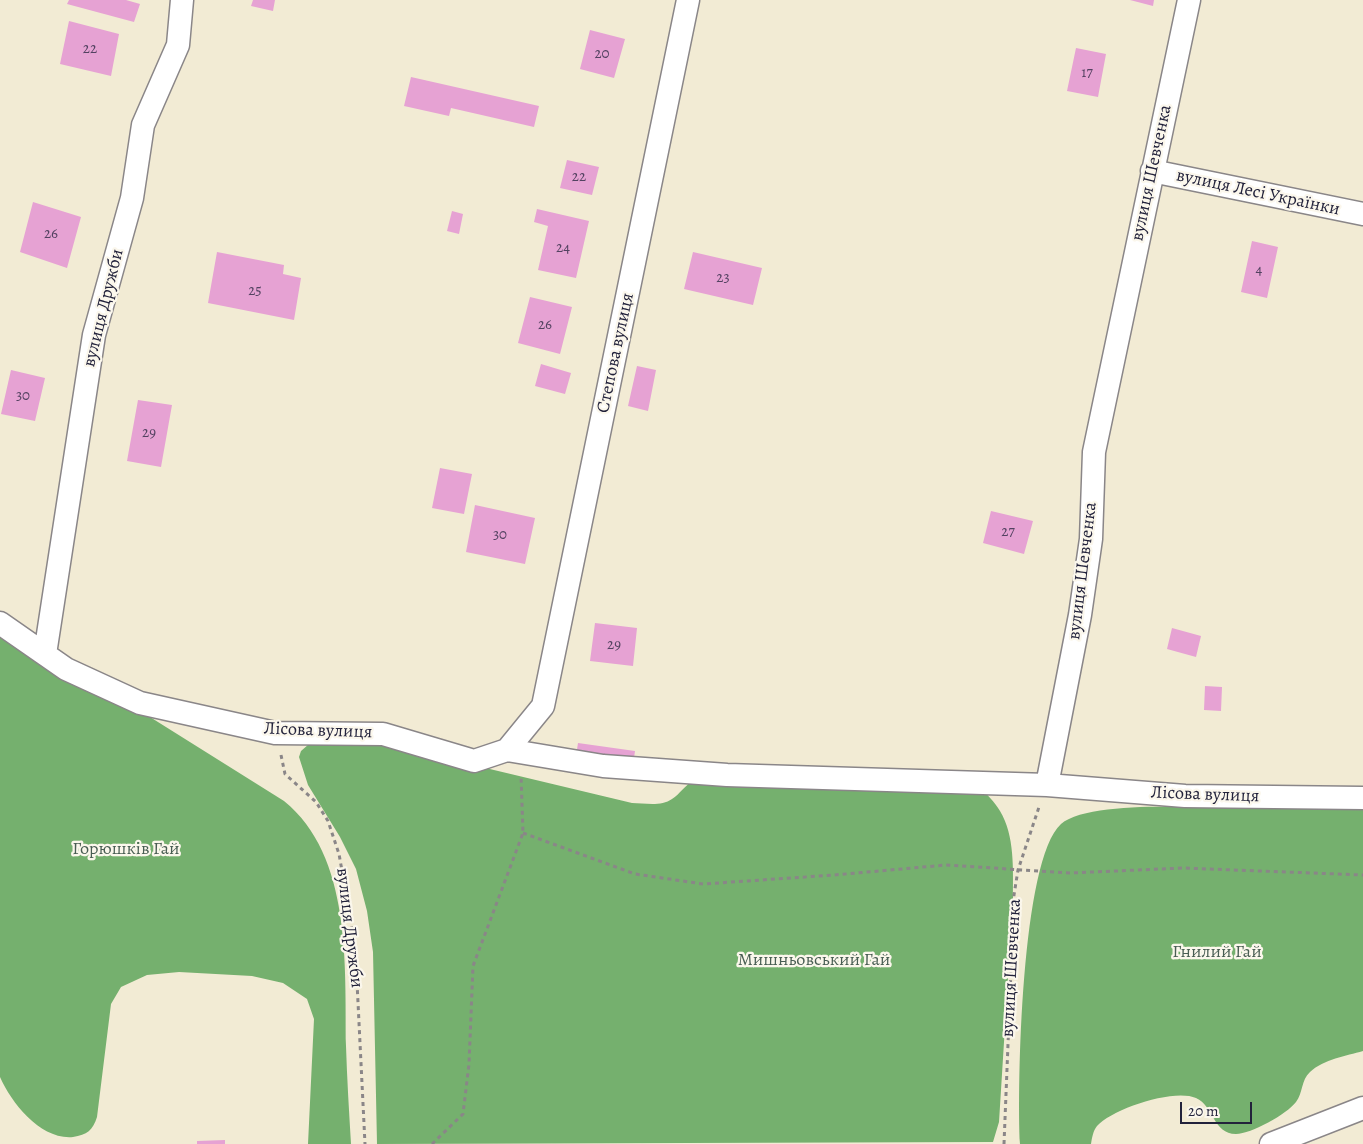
<!DOCTYPE html>
<html>
<head>
<meta charset="utf-8">
<style>
	body { margin:0 }
	#map { position:relative; width:1363px; height:1144px; overflow:hidden; background:#f2ebd4; font-family:Alegreya,serif }
	canvas { display:block }
	.scale { position:absolute; left:1180px; top:1102px; width:72px; height:22px; box-sizing:border-box; border:2px solid #22223b; border-top:0; padding-left:6px; font-size:15px; line-height:18px; white-space:nowrap; color:#22223b; -webkit-text-stroke:4px #fbf7ec; paint-order:stroke }
</style>
</head>
<body>
<div id="map">
<canvas width="1363" height="1144"></canvas>
<div class="scale">20 m</div>
</div>
<script>
const ctx = document.querySelector('canvas').getContext('2d');
ctx.lineJoin = 'round';
function paint(path, color) { ctx.fillStyle = color; ctx.fill(path, 'evenodd'); }
function trace(path, color, width, dash) { ctx.strokeStyle = color; ctx.lineWidth = width; ctx.lineCap = dash ? 'butt' : 'round'; ctx.setLineDash(dash || []); ctx.stroke(path); }
function label(font, color, halo, rows, align = 'center') {
  ctx.font = font + ' Alegreya,serif'; ctx.lineWidth = 4.5; ctx.setLineDash([]); ctx.textBaseline = 'middle'; ctx.strokeStyle = halo; ctx.fillStyle = color; for (const [text, x, y, turn = 0] of rows) {
    ctx.save(); ctx.translate(x, y); ctx.rotate((+turn || 0) * Math.PI / 180); ctx.textAlign = isNaN(turn) ? turn : align; if (halo) ctx.strokeText(text, 0, 0); ctx.fillText(text, 0, 0); ctx.restore();
  }
}
const forest = new Path2D(`
	M0,623L284,801C352,856 345,966 346,1046C347,1078 349,1111 351,1144H308L314,1019L307,999L283,983L252,976L179,972L147,975L121,987L111,1004L97,1117C93,1130 87,1135 73,1137C41,1140 12,1104 0,1077Z
	M335,732L632,803C644,803 661,807 672,799C680,794 685,785 694,780L980,787C986,794 995,802 1000,811C1015,836 1013,869 1013,898L999,1122L993,1142L377,1144L373,952L367,911L356,869L340,837L308,785L299,757L301,751L316,738Z
	M1221,807L1363,810V1051C1346,1056 1324,1059 1310,1072C1301,1080 1303,1093 1296,1102C1287,1114 1251,1134 1236,1134C1213,1134 1214,1106 1196,1098C1174,1088 1112,1109 1097,1126C1093,1131 1092,1138 1091,1144H1020C1017,1087 1021,860 1061,824C1086,802 1186,807 1221,807Z`);
const building = new Path2D(`
	M69,0H126L140,4L134,22L67,4Z
	M253,0H275L273,11L251,6Z
	M1130,0H1154L1153,6Z
	M69,21L119,34L111,76L60,64Z
	M590,30L625,39L614,78L580,69Z
	M1076,48L1106,54L1098,97L1067,91Z
	M411,77L539,106L534,127L451,108L449,116L404,106Z
	M567,160L599,167L592,195L560,188Z
	M33,202L81,217L67,268L20,252Z
	M537,209L589,221L576,278L538,270L548,226L534,222Z
	M452,211L463,214L459,234L447,231Z
	M1252,241L1278,247L1267,298L1241,292Z
	M217,252L284,265L283,274L301,278L294,320L208,303Z
	M693,252L762,268L753,305L684,289Z
	M530,297L572,307L560,354L518,343Z
	M541,364L571,373L565,394L535,386Z
	M637,366L656,370L648,411L628,406Z
	M11,370L45,378L35,421L1,414Z
	M138,400L172,405L161,467L127,461Z
	M440,468L472,474L464,514L432,508Z
	M475,505L535,518L525,564L466,552Z
	M991,511L1033,521L1024,554L983,543Z
	M595,623L637,628L633,666L590,661Z
	M1172,628L1201,636L1196,657L1167,649Z
	M1205,686L1222,687L1221,711L1204,710Z
	M578,743L635,751L633,765L576,756Z
	M225,1140V1144H197V1141Z`);
const path = new Path2D(`
	M281,755L285,774L316,802L328,821L339,854L351,921L356,962L365,1144
	M523,833L635,874L703,884L834,875L946,865L1070,873L1183,868L1363,875
	M432,1144L463,1114L469,1064L473,966L523,833L521,775
	M1004,1144L1014,895L1018,870L1039,807`);
const minor = new Path2D(`
	M1152,171L1363,214
	M0,623L66,669L140,703L275,733L383,734L474,761L507,750L543,706L688,0
	M45,654L94,335L132,198L143,125L178,45L182,0
	M507,750L603,766L727,775L1047,785L1185,796L1363,798
	M1047,785L1080,615L1091,539L1094,452L1189,0
	M1271,1144L1363,1108`);
const numberNames = [
	["22",90,49],
	["20",602,54],
	["17",1087,73],
	["22",579,177],
	["26",51,234],
	["24",563,248],
	["4",1259,270],
	["23",723,278],
	["25",255,291],
	["26",545,325],
	["30",23,396],
	["29",149,433],
	["27",1008,532],
	["30",500,535],
	["29",614,645]
];
const streetNames = [
	["вулиця Шевченка",1152,173,-78],
	["вулиця Лесі Українки",1258,193,12],
	["вулиця Дружби",104,308,-76],
	["Степова вулиця",616,353,-78],
	["вулиця Шевченка",1083,571,-83],
	["Лісова вулиця",318,731,2],
	["Лісова вулиця",1205,795,2],
	["вулиця Дружби",349,928,83],
	["вулиця Шевченка",1012,968,-87]
];
const parkNames = [
	["Горюшків Гай",126,850],
	["Гнилий Гай",1217,953],
	["Мишньовський Гай",814,961]
];
paint(forest, '#75b06e');
paint(building, '#e6a2d3');
trace(minor, '#8a8688', 25);
trace(path, '#8a8688', 3, [4, 4]);
trace(minor, '#fff', 22);
label('15px', '#534261', null, numberNames);
label('18px', '#22223b', '#fbf7ec', streetNames);
label('18px', '#495e53', '#fbf7ec', parkNames);
</script>
</body>
</html>
